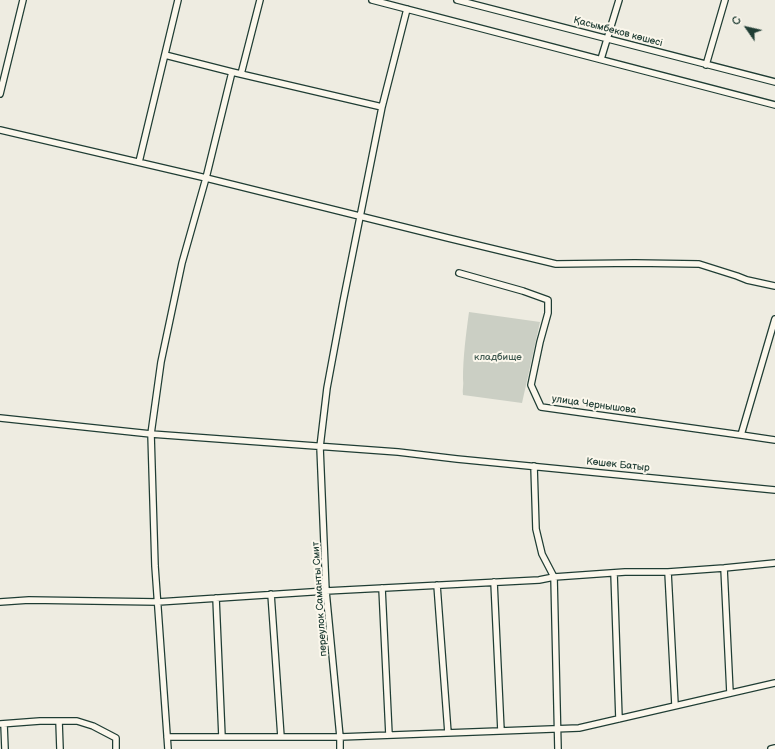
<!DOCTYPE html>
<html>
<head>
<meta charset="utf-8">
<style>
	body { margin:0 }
	#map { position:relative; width:775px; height:749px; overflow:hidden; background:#eeece1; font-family:"Balsamiq Sans",sans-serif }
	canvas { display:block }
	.north { position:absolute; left:727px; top:8px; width:40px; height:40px; -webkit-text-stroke:3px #fbf7ec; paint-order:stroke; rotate:304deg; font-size:11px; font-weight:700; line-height:16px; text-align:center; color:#1f3d34 }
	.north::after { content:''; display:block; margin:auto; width:14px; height:18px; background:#1f3d34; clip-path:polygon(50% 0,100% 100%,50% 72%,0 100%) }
</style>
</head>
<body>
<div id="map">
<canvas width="775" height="749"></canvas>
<div class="north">С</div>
</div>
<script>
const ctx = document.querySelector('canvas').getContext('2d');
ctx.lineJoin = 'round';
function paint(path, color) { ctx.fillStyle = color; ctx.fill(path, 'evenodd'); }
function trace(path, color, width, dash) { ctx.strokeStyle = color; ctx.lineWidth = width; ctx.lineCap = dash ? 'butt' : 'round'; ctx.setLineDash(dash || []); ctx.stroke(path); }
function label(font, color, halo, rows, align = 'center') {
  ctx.font = font + ' "Balsamiq Sans",sans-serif'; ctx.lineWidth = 4; ctx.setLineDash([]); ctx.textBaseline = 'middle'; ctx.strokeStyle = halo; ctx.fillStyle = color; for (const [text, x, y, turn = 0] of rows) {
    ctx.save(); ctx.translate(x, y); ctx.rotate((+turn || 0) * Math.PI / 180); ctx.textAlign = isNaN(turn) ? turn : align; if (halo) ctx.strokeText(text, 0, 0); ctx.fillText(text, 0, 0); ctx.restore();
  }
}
const green = new Path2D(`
	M469,312L540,322L522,403L463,395C462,390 464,385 463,379C463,357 466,334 469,312Z`);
const minor = new Path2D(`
	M372,0L775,105
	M457,0L775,82
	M165,55L232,72L382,107
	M601,59L619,0
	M706,65L725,0
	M241,74L260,0
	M0,94L23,0
	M0,130L206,178L448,238L556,264L635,263L699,264L737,276L747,280L775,286
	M139,162L178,0
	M459,273L523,291L548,300V313L540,342L531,385L541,407L741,435L775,440
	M0,418L151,434L398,452L457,459L775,490
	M741,435L775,319
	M534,466L536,529L542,554L554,577L558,749
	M724,568L730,693
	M668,572L675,705
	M614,573L619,719
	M494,582L501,731
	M437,585L448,733
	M382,588L389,735
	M271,594L281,737
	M216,598L222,737
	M0,602L29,600L158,602L326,591L539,580L554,577L625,572H668L724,568L775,563
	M59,721L60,749
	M0,724L40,721H77L93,726L116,738V749
	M4,724L5,749
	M167,737H340L579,728L775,683
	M168,749L155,566L151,434L161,362L182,263L206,178L232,72
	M340,749V737L326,591L320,447L327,388L343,302L382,107L407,9
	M771,749L775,748`);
const streetNames = [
	["Қасымбеков көшесі",618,32,15],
	["улица Чернышова",594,405,8],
	["Көшек Батыр",618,465,6],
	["переулок Саманты Смит",320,599,-94]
];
const parkNames = [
	["кладбище",498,357]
];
paint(green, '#cbcfc4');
trace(minor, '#1f3d34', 8);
trace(minor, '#fbf7ec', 5.5);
label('10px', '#1f3d34', '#fbf7ec', streetNames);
label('10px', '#415a51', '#fbf7ec', parkNames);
</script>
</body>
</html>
